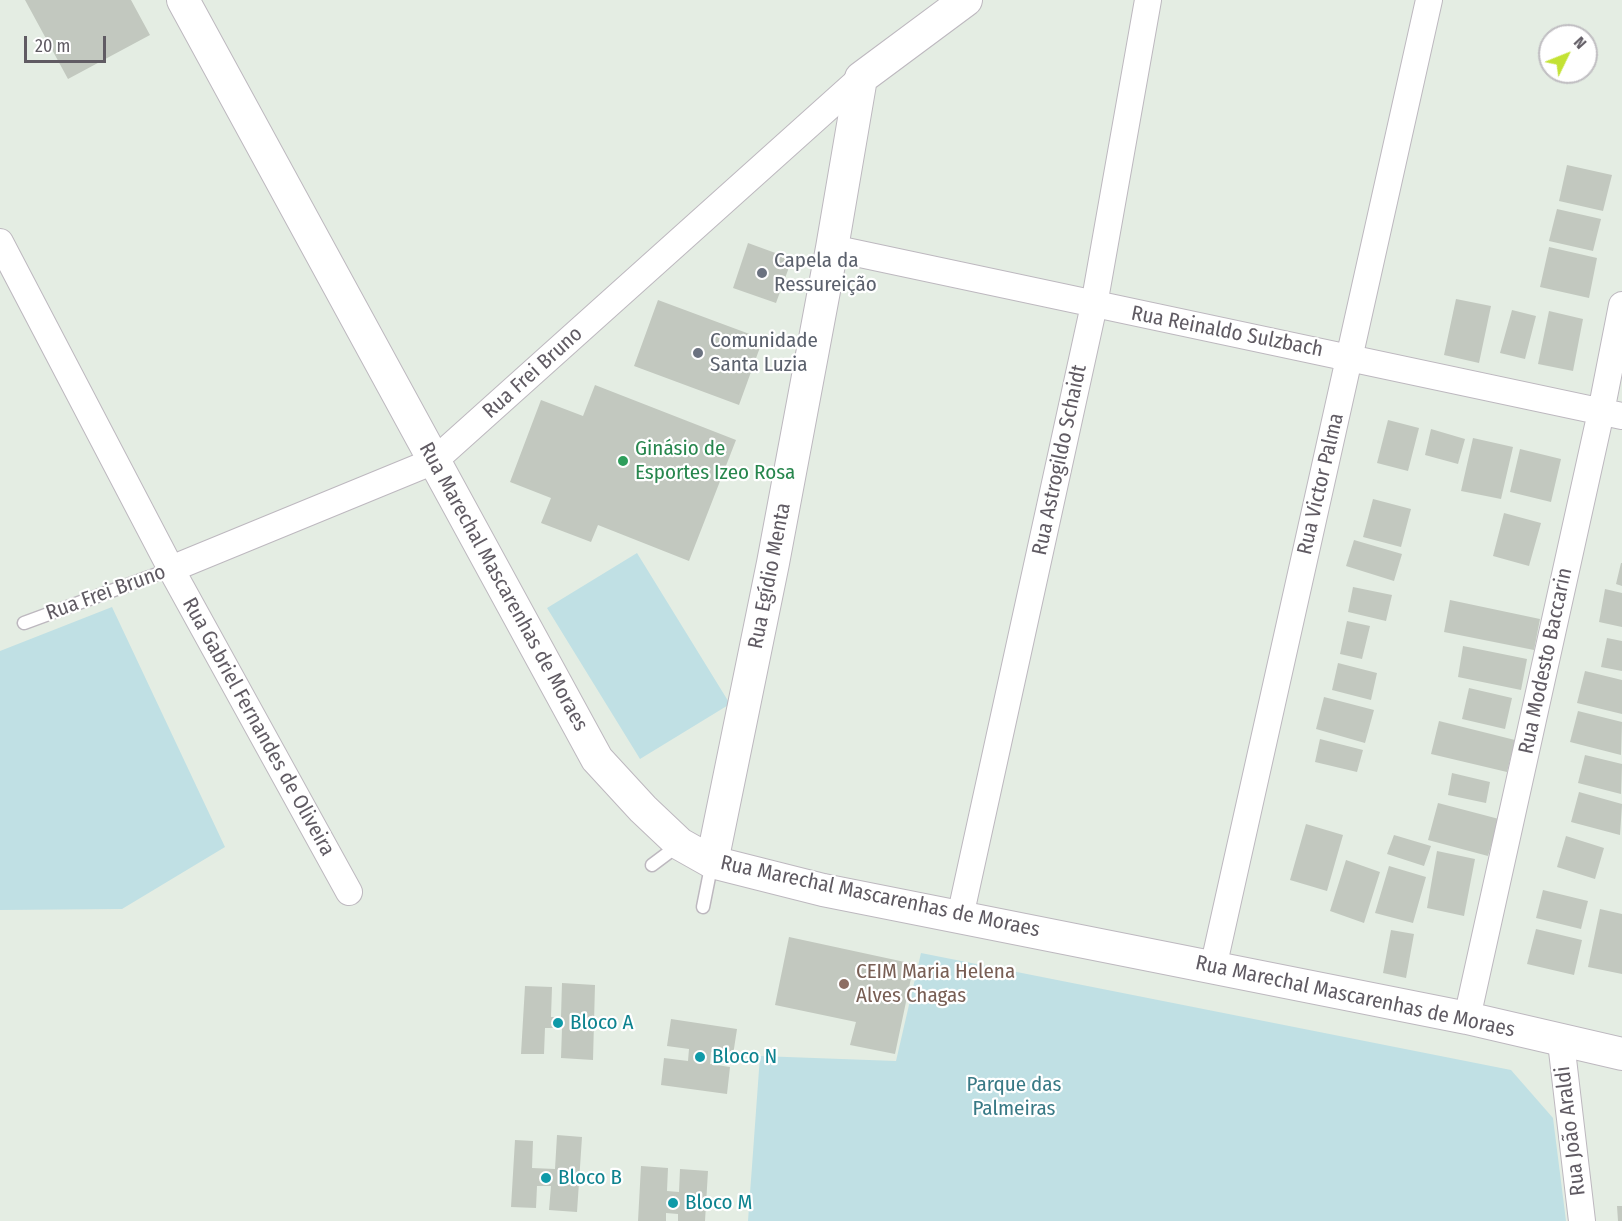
<!DOCTYPE html>
<html>
<head>
<meta charset="utf-8">
<style>
	body { margin:0 }
	#map { position:relative; width:1622px; height:1221px; overflow:hidden; background:#e4ede3; font-family:"Fira Sans Condensed",sans-serif }
	canvas { display:block }
	.north { position:absolute; left:1538px; top:24px; width:60px; height:60px; box-sizing:border-box; background:#fff; border:2px solid #bfbdc1; border-radius:50%; rotate:47deg; font-size:16px; font-weight:700; line-height:24px; text-align:center; color:#605b63 }
	.north::after { content:''; display:block; margin:auto; width:21px; height:27px; background:#c3e234; clip-path:polygon(50% 0,100% 100%,50% 72%,0 100%) }
	.scale { position:absolute; left:24px; top:36px; width:82px; height:27px; box-sizing:border-box; border:3px solid #605b63; border-top:0; padding-left:8px; font-size:18px; line-height:21px; white-space:nowrap; color:#605b63; -webkit-text-stroke:4px #fff; paint-order:stroke }
</style>
</head>
<body>
<div id="map">
<canvas width="1622" height="1221"></canvas>
<div class="north">N</div>
<div class="scale">20 m</div>
</div>
<script>
const ctx = document.querySelector('canvas').getContext('2d');
ctx.lineJoin = 'round';
function paint(path, color) { ctx.fillStyle = color; ctx.fill(path, 'evenodd'); }
function trace(path, color, width, dash) { ctx.strokeStyle = color; ctx.lineWidth = width; ctx.lineCap = dash ? 'butt' : 'round'; ctx.setLineDash(dash || []); ctx.stroke(path); }
function label(font, color, halo, rows, align = 'center') {
  ctx.font = font + ' "Fira Sans Condensed",sans-serif'; ctx.lineWidth = 4.5; ctx.setLineDash([]); ctx.textBaseline = 'middle'; ctx.strokeStyle = halo; ctx.fillStyle = color; for (const [text, x, y, turn = 0] of rows) {
    ctx.save(); ctx.translate(x, y); ctx.rotate((+turn || 0) * Math.PI / 180); ctx.textAlign = isNaN(turn) ? turn : align; if (halo) ctx.strokeText(text, 0, 0); ctx.fillText(text, 0, 0); ctx.restore();
  }
}
const green = new Path2D(`
	M637,553L730,704L640,759L547,608Z
	M112,607L225,847L122,909L0,910V651Z
	M921,953L1511,1070L1553,1118L1566,1221H748L760,1056L896,1061Z`);
const building = new Path2D(`
	M25,0H131L150,35L68,79Z
	M1567,165L1612,175L1603,211L1559,201Z
	M1557,209L1601,219L1593,251L1549,241Z
	M748,243L792,259L776,303L733,288Z
	M1549,247L1597,258L1589,298L1540,287Z
	M1456,299L1491,306L1479,363L1444,355Z
	M658,300L763,339L739,405L634,366Z
	M1512,310L1536,316L1525,359L1500,353Z
	M1549,311L1583,319L1573,371L1538,364Z
	M595,385L736,440L689,561L598,525L591,542L541,523L551,498L510,482L541,400L583,416Z
	M1388,420L1419,428L1408,471L1377,463Z
	M1431,429L1465,439L1458,464L1425,455Z
	M1473,438L1513,447L1501,499L1461,491Z
	M1520,449L1561,459L1551,502L1510,492Z
	M1373,499L1411,509L1401,547L1363,537Z
	M1504,513L1541,523L1529,566L1493,556Z
	M1354,540L1402,554L1394,581L1346,566Z
	M1621,563H1622V586L1616,584Z
	M1353,587L1392,595L1386,621L1348,612Z
	M1605,589L1622,593V627L1599,622Z
	M1450,600L1540,619L1534,650L1444,632Z
	M1347,621L1370,626L1362,659L1340,654Z
	M1607,638L1622,641V671L1601,667Z
	M1463,646L1527,659L1521,690L1458,677Z
	M1338,663L1377,673L1371,700L1332,690Z
	M1585,671L1622,680V714L1577,703Z
	M1469,688L1512,698L1505,729L1462,719Z
	M1324,697L1374,710L1365,743L1316,729Z
	M1578,711L1622,722L1621,755L1570,742Z
	M1439,721L1515,740L1507,772L1431,754Z
	M1320,739L1363,750L1357,772L1315,762Z
	M1585,755L1622,764L1621,794L1578,783Z
	M1452,773L1490,782L1486,803L1448,795Z
	M1579,792L1622,804L1620,835L1571,822Z
	M1438,803L1499,819L1488,856L1428,840Z
	M1306,824L1343,835L1327,891L1290,880Z
	M1394,835L1431,846L1424,866L1387,854Z
	M1566,836L1604,848L1595,879L1557,867Z
	M1437,851L1475,859L1464,916L1427,908Z
	M1346,860L1380,872L1364,923L1330,911Z
	M1389,866L1426,877L1413,923L1375,913Z
	M1543,890L1588,901L1581,929L1536,918Z
	M1600,909L1622,914V974L1588,967Z
	M1536,929L1582,940L1574,975L1527,964Z
	M1391,930L1414,934L1406,978L1383,973Z
	M789,937L914,964L895,1054L850,1045L856,1022L775,1005Z
	M562,983L595,985L593,1060L561,1058L562,1028H545L544,1054H521L525,986L552,987L551,1017H561Z
	M671,1019L737,1029L733,1055L711,1052L710,1064L730,1067L727,1094L661,1085L664,1058L688,1061L689,1049L667,1046Z
	M557,1135L582,1137L577,1212L549,1210L551,1186H537L536,1208L511,1207L515,1140L533,1141L532,1168L555,1169Z
	M641,1166L668,1168L667,1191L679,1192L680,1169L708,1171L705,1221H678V1214L666,1213V1221H638Z
	M1617,1206H1622V1221H1618Z`);
const service = new Path2D(`
	M24,623L171,569
	M652,865L680,844
	M703,907L712,862`);
const minor = new Path2D(`
	M0,242L171,569L349,892
	M832,248L1622,416
	M171,569L434,461L861,78
	M960,917L1094,305L1148,0
	M1213,968L1429,0
	M1467,1018L1601,412L1622,305
	M1561,1042L1582,1221`);
const tertiary = new Path2D(`
	M183,0L597,759L643,809L680,844L712,862L823,890L1467,1018L1622,1054
	M712,862L773,563L832,248L861,78L966,0`);
const markers = [
	[762,273,6,"#6b7280"],
	[698,353,6,"#6b7280"],
	[623,461,6,"#2e9e5b"],
	[844,984,6,"#8d6e63"],
	[558,1023,6,"#0f9aa8"],
	[700,1057,6,"#0f9aa8"],
	[546,1178,6,"#0f9aa8"],
	[673,1203,6,"#0f9aa8"]
];
const worshipNames = [
	["Capela da",774,261],
	["Ressureição",774,285],
	["Comunidade",710,341],
	["Santa Luzia",710,365]
];
const streetNames = [
	["Rua Reinaldo Sulzbach",1227,332,11],
	["Rua Frei Bruno",533,373,-42],
	["Rua Astrogildo Schaidt",1060,460,-78],
	["Rua Victor Palma",1321,484,-77],
	["Rua Egídio Menta",770,576,-79],
	["Rua Marechal Mascarenhas de Moraes",503,587,61],
	["Rua Frei Bruno",106,593,-20],
	["Rua Modesto Baccarin",1546,661,-78],
	["Rua Gabriel Fernandes de Oliveira",258,727,61],
	["Rua Marechal Mascarenhas de Moraes",880,897,12],
	["Rua Marechal Mascarenhas de Moraes",1355,997,12],
	["Rua João Araldi",1571,1131,-97]
];
const leisureNames = [
	["Ginásio de",635,449],
	["Esportes Izeo Rosa",635,473]
];
const educationNames = [
	["CEIM Maria Helena",856,972],
	["Alves Chagas",856,996]
];
const cultureNames = [
	["Bloco A",570,1023],
	["Bloco N",712,1057],
	["Bloco B",558,1178],
	["Bloco M",685,1203]
];
const parkNames = [
	["Parque das",1014,1085],
	["Palmeiras",1014,1109]
];
paint(green, '#c0e0e4');
paint(building, '#c2c8bf');
trace(service, '#bdb8bf', 15);
trace(minor, '#bdb8bf', 28);
trace(tertiary, '#bdb8bf', 34);
trace(service, '#fff', 12);
trace(minor, '#fff', 26);
trace(tertiary, '#fff', 32);
for (const [x, y, r, color] of markers) { const dot = new Path2D(); dot.arc(x, y, r, 0, 2 * Math.PI); ctx.fillStyle = color; ctx.fill(dot); trace(dot, '#fff', 2); }
label('21px', '#5b616d', '#fff', worshipNames, 'left');
label('21px', '#605b63', '#fff', streetNames);
label('21px', '#27864d', '#fff', leisureNames, 'left');
label('21px', '#785e54', '#fff', educationNames, 'left');
label('21px', '#0d838f', '#fff', cultureNames, 'left');
label('21px', '#387985', '#fff', parkNames);
</script>
</body>
</html>
